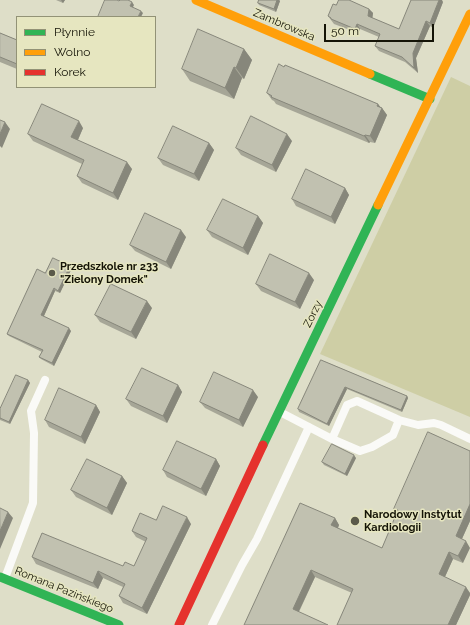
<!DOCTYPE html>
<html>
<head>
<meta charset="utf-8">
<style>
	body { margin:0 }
	#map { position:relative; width:470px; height:625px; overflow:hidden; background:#dedec8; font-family:Raleway,sans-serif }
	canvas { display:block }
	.legend { position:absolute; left:16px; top:16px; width:140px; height:72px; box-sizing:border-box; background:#e6e6c0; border:1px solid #929276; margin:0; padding:5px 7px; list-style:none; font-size:12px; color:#141306 }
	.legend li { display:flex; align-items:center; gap:8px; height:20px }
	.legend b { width:20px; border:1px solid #929276 }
	.scale { position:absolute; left:324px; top:24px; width:110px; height:18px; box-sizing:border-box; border:2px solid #141306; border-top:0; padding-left:5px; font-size:12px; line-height:14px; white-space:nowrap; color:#141306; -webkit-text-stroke:3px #e6e6c0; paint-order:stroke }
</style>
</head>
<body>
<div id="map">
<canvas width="470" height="625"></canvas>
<ul class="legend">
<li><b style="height:5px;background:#30b455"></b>Płynnie</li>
<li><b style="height:5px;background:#ff9f0a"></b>Wolno</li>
<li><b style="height:5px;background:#e5322d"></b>Korek</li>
</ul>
<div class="scale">50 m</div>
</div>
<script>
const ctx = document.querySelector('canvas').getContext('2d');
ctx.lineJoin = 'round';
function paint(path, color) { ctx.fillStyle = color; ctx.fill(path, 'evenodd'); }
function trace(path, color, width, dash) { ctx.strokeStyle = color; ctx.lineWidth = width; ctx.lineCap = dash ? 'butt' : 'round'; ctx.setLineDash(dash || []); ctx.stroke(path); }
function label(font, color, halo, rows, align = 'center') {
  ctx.font = font + ' Raleway,sans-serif'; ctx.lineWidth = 3; ctx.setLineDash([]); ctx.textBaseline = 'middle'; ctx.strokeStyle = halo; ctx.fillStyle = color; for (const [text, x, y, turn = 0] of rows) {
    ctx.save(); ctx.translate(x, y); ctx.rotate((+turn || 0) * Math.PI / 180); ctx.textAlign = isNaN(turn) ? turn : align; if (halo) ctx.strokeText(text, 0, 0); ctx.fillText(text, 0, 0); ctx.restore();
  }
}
const green = new Path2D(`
	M451,77L470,86V417L320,354Z`);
const lane = new Path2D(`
	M280,412L332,439L360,451L372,447L393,435L399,420
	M332,439L347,405L357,401L399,420L418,425L434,423L441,425L470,439
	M5,578L33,503L34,433L31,411L45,380
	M212,625L242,565L257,539L309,427`);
const fast = new Path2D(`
	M370,74L430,99
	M263,445L378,205
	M0,577L119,625`);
const slow = new Path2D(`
	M196,0L370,74
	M378,205L470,14`);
const jam = new Path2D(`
	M179,625L263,445`);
const wall = new Path2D(`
	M56,0H65L63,3Z
	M259,0H279L280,1L276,12L259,5L258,3Z
	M443,2L433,28L430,26L416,58L418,73L405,62L379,51L375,46L379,37L360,29L358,33L334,24L328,16L336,5L369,9L373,13L372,18L399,29Z
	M0,33L17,40V69L0,62Z
	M244,49L252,60L244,79L242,78L234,99L190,81L182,69Z
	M284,67L378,104L380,107L382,108L387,115L375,143L370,142L369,143L276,104L274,101L272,100L267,93Z
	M83,128L78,140L132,169L118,200L82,183L77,176L82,164L33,141L28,134Z
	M292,141L276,172L241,155L236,148Z
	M209,143L214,150L199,181L163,165L158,158Z
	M345,188L349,195L335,224L296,206L292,199Z
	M258,216L263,223L248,255L212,237L207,230Z
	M186,237L171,269L135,251L130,245Z
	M70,266L72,268L60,293L55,291L44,316L71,331L54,366L41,359L39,357L42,352L9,336L7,334L45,273Z
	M314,280L300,309L261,291L256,284Z
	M152,308L136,339L100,322L95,315Z
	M321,360L407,396L408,398L402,412L347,389L329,426L299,412L298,409Z
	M28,380L30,383L10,424L0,420V409Z
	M178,385L182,392L167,423L131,406L126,399Z
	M258,397L243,427L205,408L200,402Z
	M96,405L100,412L85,444L49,427L45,420Z
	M470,451V521L462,539L463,563L453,559L445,577L470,593V595L456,625H337L352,593L315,577L299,612L244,625L335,518L339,525L338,528L382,548L397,513L394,509Z
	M356,458L347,476L324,465L322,462Z
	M216,459L220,466L206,496L167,477L163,470Z
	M122,476L127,483L112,515L76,497L71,490Z
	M156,520L191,524L147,614L123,603L119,596L123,587L103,578L98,589L36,564L32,557L123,566H134L146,542L136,537L132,531Z`);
const shadedWall = new Path2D(`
	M61,0H65L63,3Z
	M277,0H279L280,1L276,12L274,9Z
	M439,0H442L443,2L433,28L430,23Z
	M132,2L134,5L132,9L130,6Z
	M369,9L373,13L372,21L368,16Z
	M141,11L143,13L141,17H138Z
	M426,21L430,26L416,58L418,73L414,68L413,53Z
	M357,24L360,29L358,33L355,29Z
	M244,49L252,60L244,79L236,68Z
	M234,67L242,78L234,99L225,88Z
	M378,104L382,109V108L387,115L375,143L370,136Z
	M79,121L83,128L76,144L71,137Z
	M5,122L10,129L2,148L0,146V134Z
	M287,134L292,141L276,172L272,165Z
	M365,135L370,142L369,143L364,136Z
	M209,143L214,150L199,181L194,174Z
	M127,162L132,169L118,200L113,193Z
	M345,188L349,195L335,224L331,217Z
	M258,216L263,223L248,255L243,248Z
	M181,230L186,237L171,269L166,262Z
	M70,266L72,268L60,293L58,291Z
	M309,273L314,280L300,309L295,302Z
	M54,288L55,291L43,318L41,315Z
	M147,301L152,308L136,339L131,332Z
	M69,328L71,331L54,366L52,363Z
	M28,380L30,383L10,424L9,422Z
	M178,385L182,392L167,423L163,416Z
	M345,387L347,389L329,426L327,424Z
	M253,390L258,397L243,427L239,420Z
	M407,396L408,398L402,412L401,410Z
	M96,405L100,412L85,444L81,437Z
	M354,455L356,458L347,476L345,474Z
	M216,459L220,466L206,496L201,489Z
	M122,476L127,483L112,515L107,508Z
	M470,504V521L460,543L456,536Z
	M8,512L13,518L0,549V531Z
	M187,517L191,524L147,614L142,608Z
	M335,518L339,525L336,532L331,525Z
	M466,541L470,548L463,563L458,556Z
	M449,552L453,559L443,581L439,574Z
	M311,570L315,577L297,615L293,609Z
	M98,571L103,578L98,589L93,583Z
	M466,587L470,593V595L456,625H448Z`);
const building = new Path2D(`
	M105,0H117L119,1L120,0H128L132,2L130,6L141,11L138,17H98Z
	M259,0H277L274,9L258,3Z
	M339,0H349L369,9L368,16L399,29L411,0H439L430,23L426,21L413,53L414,68L402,57L375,46L380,34L357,24L355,29L331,19V18L328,16L333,4L336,5Z
	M198,29L244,49L236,68L234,67L225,88L182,69Z
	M0,33L17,40V64L0,57Z
	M279,64L284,67L285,65L378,104L377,106L382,108L370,136L365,135L364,136L271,97L272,96L267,93Z
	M42,104L79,121L71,137L127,162L113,193L77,176L84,160L28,134Z
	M251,116L287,134L272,165L236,148Z
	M0,120L5,122L0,134Z
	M173,126L209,143L194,174L158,158Z
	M306,169L345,188L331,217L292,199Z
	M223,199L258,216L243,248L207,230Z
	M145,213L181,230L166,262L130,245Z
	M270,254L309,273L295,302L256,284Z
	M53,258L70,266L58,291L54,288L41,315L69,328L52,363L39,357L43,350L7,334L37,269L45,273Z
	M111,284L147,301L131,332L95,315Z
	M321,360L407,396L401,410L345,387L327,424L298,409Z
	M142,368L178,385L163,416L126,399Z
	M214,372L253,390L239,420L200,402Z
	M16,375L28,380L9,422L0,418V409Z
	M59,388L96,405L81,437L45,420Z
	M428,432L470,451V504L456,536L466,541L458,556L449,552L439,574L466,587L448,625H337L353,589L311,570L293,609L328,625H244L300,503L335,518L331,525L382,548L398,510L394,509Z
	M177,441L216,459L201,489L163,470Z
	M332,444L354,455L345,474L322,462Z
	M87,459L122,476L107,508L71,490Z
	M163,506L187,517L142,608L119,596L125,584L98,571L93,583L32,557L42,533L123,566L125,562L134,566L147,538L132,531L140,513L156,520Z
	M0,508L8,512L0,531Z`);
const markers = [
	[52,273,4,"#5b5a4a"],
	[355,521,5,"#5b5a4a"]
];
const streetNames = [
	["Zambrowska",284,25,23],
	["Zorzy",313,314,-64],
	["Romana Pazińskiego",64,590,22]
];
const poiNames = [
	["Przedszkole nr 233",60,267],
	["\"Zielony Domek\"",60,280],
	["Narodowy Instytut",364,515],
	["Kardiologii",364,528]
];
paint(green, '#cecea5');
trace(lane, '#fafaf7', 8);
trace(fast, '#30b455', 9);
trace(slow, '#ff9f0a', 9);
trace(jam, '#e5322d', 9);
paint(wall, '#a6a697');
paint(shadedWall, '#87877b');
paint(building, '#c1c1b0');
trace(building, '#87877b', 1);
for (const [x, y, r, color] of markers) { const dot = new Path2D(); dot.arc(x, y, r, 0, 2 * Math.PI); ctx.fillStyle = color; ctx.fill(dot); trace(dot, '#e6e6c0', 1.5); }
label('11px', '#141306', '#e6e6c0', streetNames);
label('bold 11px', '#141306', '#e6e6c0', poiNames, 'left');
</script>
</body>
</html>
